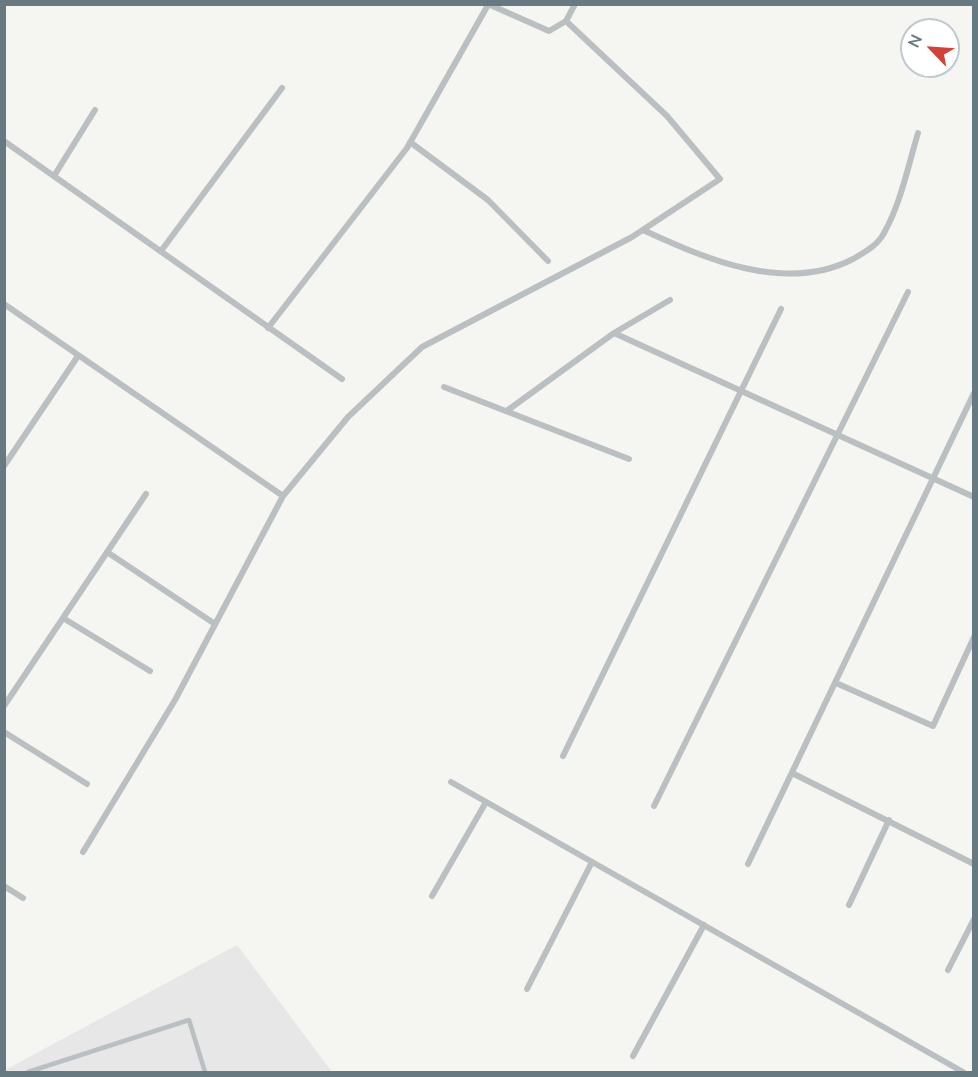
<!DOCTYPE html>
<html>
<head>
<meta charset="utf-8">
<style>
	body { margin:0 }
	#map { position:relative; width:978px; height:1077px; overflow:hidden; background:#f5f5f2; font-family:"Nunito Sans",sans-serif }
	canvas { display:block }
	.frame { position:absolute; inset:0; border:6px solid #677981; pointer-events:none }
	.north { position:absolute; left:900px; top:18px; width:60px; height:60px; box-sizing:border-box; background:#fff; border:2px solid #c2c9cd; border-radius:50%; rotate:295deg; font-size:16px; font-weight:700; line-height:24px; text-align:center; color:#677981 }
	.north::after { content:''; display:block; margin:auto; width:21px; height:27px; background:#d34235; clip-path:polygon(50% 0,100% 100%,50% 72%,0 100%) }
</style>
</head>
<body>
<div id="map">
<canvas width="978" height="1077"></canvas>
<div class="frame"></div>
<div class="north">N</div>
</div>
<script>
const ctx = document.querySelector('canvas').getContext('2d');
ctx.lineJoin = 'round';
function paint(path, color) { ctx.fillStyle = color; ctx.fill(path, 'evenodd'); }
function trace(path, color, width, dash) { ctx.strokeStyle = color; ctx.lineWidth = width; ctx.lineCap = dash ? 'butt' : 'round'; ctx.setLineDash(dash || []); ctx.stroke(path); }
const built = new Path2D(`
	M237,945L332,1072H5V1070Z`);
const lane = new Path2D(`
	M28,1072L189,1020L205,1072`);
const street = new Path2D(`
	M488,4L549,31L566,21L575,4
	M4,141L342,379
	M410,142L488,200L548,261
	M54,176L95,110
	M643,230C706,259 786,294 853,259C865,252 878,245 884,233C901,203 908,166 918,133
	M161,251L282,88
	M4,304L283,496
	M268,328L407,148L488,5
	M614,333L974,497
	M444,387L629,459
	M508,410L614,333L670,300
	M4,466L78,356
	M107,552L215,624
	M63,618L150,671
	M836,683L933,726L974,637
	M4,706L146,494
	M4,732L87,784
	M563,756L781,309
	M792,773L974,864
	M451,782L963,1072
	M654,806L908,292
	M83,852L175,700L283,496L348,417L422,347L632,237L720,179L667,116L566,21
	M748,864L974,393
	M4,886L23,898
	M432,896L486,802
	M849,905L889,820
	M948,970L974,919
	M527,989L592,862
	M633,1056L704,925`);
paint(built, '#e6e7e6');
trace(lane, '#bac0c2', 4.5);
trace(street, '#bac0c2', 6);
</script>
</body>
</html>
